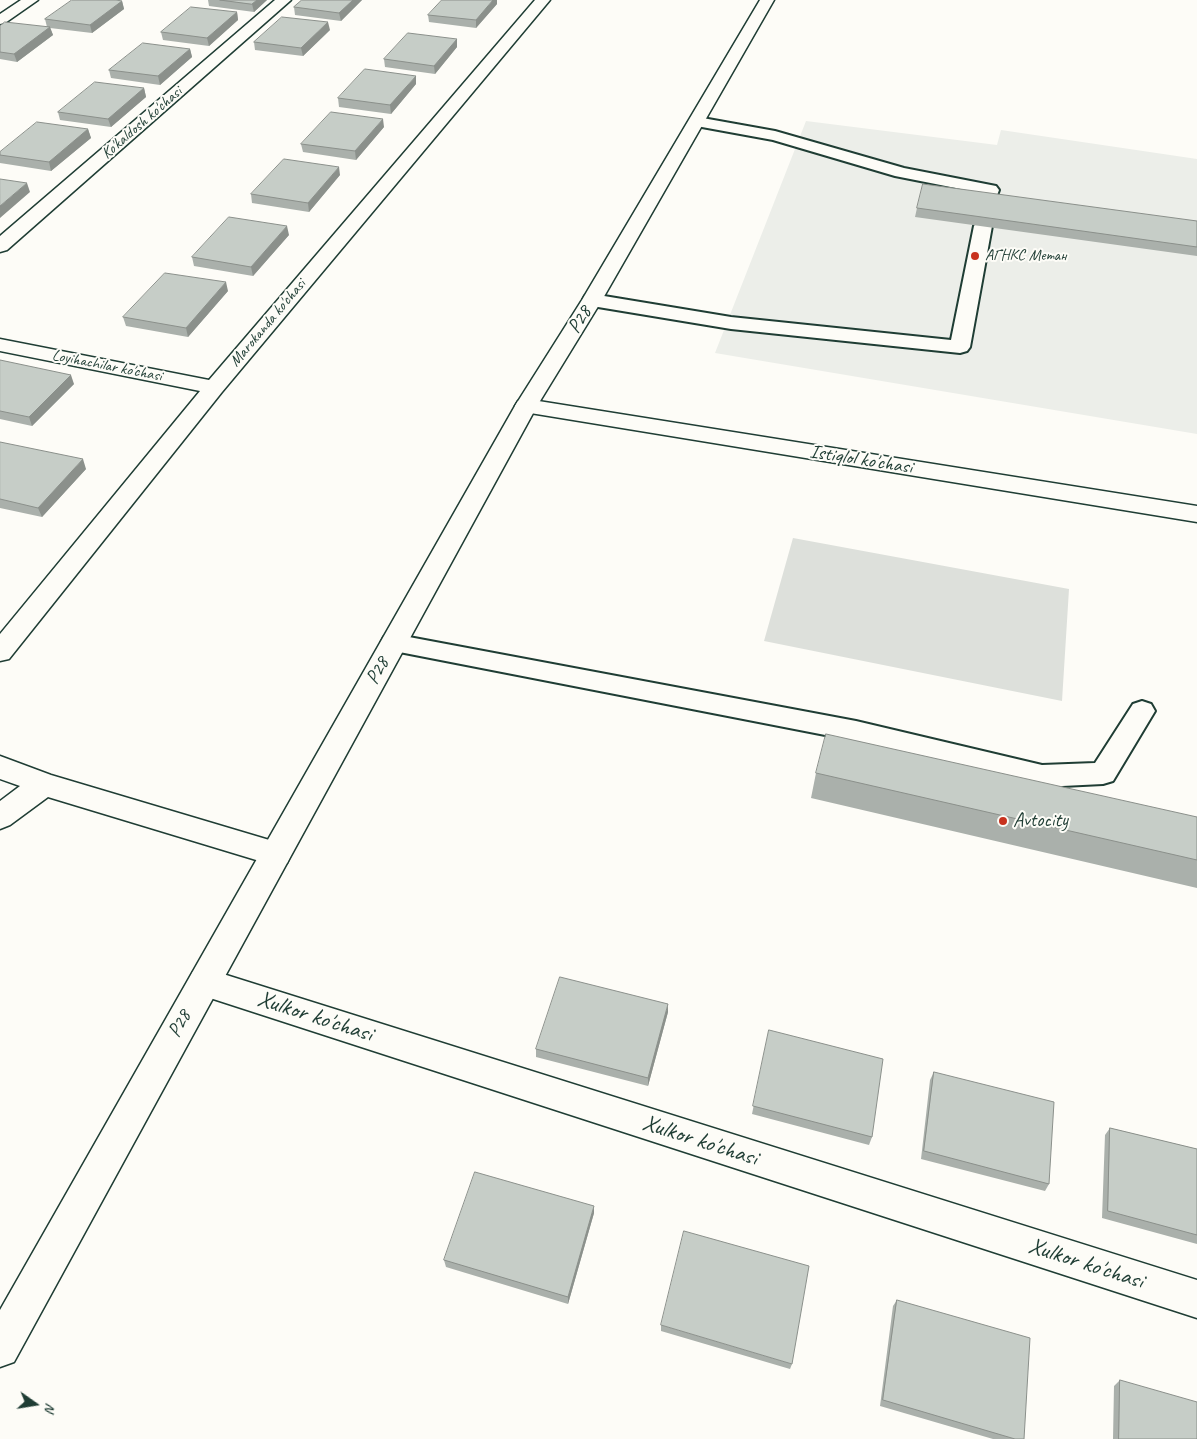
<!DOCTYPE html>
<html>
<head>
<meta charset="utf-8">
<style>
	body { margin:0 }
	#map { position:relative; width:1197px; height:1439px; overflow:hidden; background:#fdfcf7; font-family:Caveat,sans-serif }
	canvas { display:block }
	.north { position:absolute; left:10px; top:1379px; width:50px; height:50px; -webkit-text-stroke:4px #fdfcf7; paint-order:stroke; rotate:103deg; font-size:14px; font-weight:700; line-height:20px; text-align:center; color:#1f3d34 }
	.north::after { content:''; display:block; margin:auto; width:18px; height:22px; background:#1f3d34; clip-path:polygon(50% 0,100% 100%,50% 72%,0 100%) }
</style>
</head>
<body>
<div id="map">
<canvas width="1197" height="1439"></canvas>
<div class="north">N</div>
</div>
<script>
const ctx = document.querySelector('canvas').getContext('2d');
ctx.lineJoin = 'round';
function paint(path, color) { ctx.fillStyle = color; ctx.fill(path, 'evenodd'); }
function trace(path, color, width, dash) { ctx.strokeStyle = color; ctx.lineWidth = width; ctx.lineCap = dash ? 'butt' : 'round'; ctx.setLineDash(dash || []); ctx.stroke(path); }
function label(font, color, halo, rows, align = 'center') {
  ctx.font = font + ' Caveat,sans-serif'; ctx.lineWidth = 4; ctx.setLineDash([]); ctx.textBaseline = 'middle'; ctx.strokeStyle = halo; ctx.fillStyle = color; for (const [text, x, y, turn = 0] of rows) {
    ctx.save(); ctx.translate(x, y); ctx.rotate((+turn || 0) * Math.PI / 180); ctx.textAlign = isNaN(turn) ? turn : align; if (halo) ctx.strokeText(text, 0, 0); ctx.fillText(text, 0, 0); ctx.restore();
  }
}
const built = new Path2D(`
	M806,121L997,145L1001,130L1197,159V434L715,353Z`);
const green = new Path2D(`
	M793,538L1069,589L1062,701L764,641Z`);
const lane = new Path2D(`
	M697,117L775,131L904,168L996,186L999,190L993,206L987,207L981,206L978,202L981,193L895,176L773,140L691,125L689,122L691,119Z
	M983,221L989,222L992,226L970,347L967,351L960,353L731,329L592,306L585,304L583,300L585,296L592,294L731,317L951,340L974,226L977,222Z
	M393,634L856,721L1042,765L1095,763L1133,704L1142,701L1151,704L1155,711L1113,781L1103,784L1042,787L856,741L384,649L381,643L384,637Z`);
const street = new Path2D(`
	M21,0H38L5,23L0,24V14Z
	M275,0H291L7,250L0,252V236Z
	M535,0H550L222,392L9,659L0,661V634L200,391L0,351V339L209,380Z
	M526,399L1197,506V522L518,411L515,406L518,401Z
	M0,756L51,775L276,842L287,845L291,854L287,863L276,866L48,797L10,825L0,829V801L20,786L0,779Z
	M204,968L1197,1280V1318L204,996L193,992L188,982L193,972Z`);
const secondary = new Path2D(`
	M760,0H774L602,300L537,406L14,1362L0,1367V1310L515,406L582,300Z`);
const wall = new Path2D(`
	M208,0H267L254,12L209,6Z
	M302,0H362L341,21L295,15L294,7Z
	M122,1L124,9L92,33L50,28L53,35L17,62L0,59V26L47,27L45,19Z
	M497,4L476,28L429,22L428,15Z
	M237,12L238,20L209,46L163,40L161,32Z
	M330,30L303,56L255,50L254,42Z
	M457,39V47L435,74L385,67L384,59Z
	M190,49L192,57L160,85L111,78L109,70Z
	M416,84L391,114L339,107L338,98Z
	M144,88L146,97L111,127L60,120L58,112Z
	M384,127L356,160L303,152L301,144Z
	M88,129L91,138L51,171L0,163V152Z
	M340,175L309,212L252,203L251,194Z
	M917,208L1197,221V256L915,217Z
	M289,235L253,276L194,266L192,257Z
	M228,291L188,337L126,326L123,317Z
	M0,360L74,384L32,426L0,419Z
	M0,442L86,469L42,517L0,508Z
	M816,773L1197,817V888L811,798Z
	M668,1012L648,1086L536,1057V1049Z
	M769,1030L872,1137L869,1145L752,1114Z
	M934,1072L1049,1184L1045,1191L921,1159L930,1080Z
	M1110,1128L1197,1149V1244L1102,1218L1105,1135Z
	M594,1213L568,1304L446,1267L444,1260Z
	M897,1300L1024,1439H993L880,1406L893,1306Z
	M661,1325L792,1364L790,1369L661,1331Z
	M1120,1380L1197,1439H1113L1114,1386Z`);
const shadedWall = new Path2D(`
	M257,0H267L254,12L252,4Z
	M353,0H362L341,21L339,13Z
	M493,0H497V4L476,28V20Z
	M122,1L124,9L92,33L90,25Z
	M237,12L238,20L209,46L207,38Z
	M328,22L330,30L303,56L301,48Z
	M50,27L53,35L17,62L14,54Z
	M457,39V47L435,74L434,66Z
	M190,49L192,57L160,85L158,76Z
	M416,76V84L391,114L390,105Z
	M144,88L146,97L111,127L108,119Z
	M383,119L384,127L356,160L355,151Z
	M88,129L91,138L51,171L49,162Z
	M339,167L340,175L309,212L308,203Z
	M27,183L30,192L0,218V206Z
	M287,226L289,235L253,276L251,267Z
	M226,282L228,291L188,337L186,328Z
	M71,375L74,384L32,426L29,417Z
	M83,459L86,469L42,517L38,508Z
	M668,1004V1012L648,1086V1078Z
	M594,1206V1213L568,1304V1297Z`);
const building = new Path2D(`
	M72,0H116L122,1L90,25L45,19Z
	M220,0H257L252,4Z
	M302,0H353L339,13L294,7Z
	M442,0H493L476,20L428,15Z
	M191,7L237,12L207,38L161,32Z
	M282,17L328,22L301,48L254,42Z
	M5,22L50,27L14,54L0,52V26Z
	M408,33L457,39L434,66L384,59Z
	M143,43L190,49L158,76L109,70Z
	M365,69L416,76L390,105L338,98Z
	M95,82L144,88L108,119L58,112Z
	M331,112L383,119L355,151L301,144Z
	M37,122L88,129L49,162L0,155V152Z
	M284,159L339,167L308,203L251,194Z
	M0,179L27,183L0,206Z
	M923,184L1197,221V247L917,208Z
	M229,217L287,226L251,267L192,257Z
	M165,273L226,282L186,328L123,317Z
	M0,360L71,375L29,417L0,411Z
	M0,442L83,459L38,508L0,499Z
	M826,734L1197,817V860L816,773Z
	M560,977L668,1004L648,1078L536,1049Z
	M769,1030L883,1059L872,1137L753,1106Z
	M934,1072L1054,1102L1049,1184L924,1151Z
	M1110,1128L1197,1149V1235L1108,1211Z
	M475,1172L594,1206L568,1297L444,1260Z
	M684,1231L809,1266L792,1364L661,1325Z
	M897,1300L1030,1338L1024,1439H1015L883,1400Z
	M1120,1380L1197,1402V1439H1119Z`);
const markers = [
	[975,256,5,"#c8321e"],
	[1003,821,5,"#c8321e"]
];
const farStreetnames = [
	["Ko'kaldosh ko'chasi",142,123,-41],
	["Marokanda ko'chasi",268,323,-50],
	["Loyihachilar ko'chasi",107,366,11]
];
const farPoinames = [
	["АГНКС Метан",985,256]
];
const streetNames = [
	["Р28",580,320,-58],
	["Istiqlol ko'chasi",861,460,9],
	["Р28",378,671,-61],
	["Р28",180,1024,-61]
];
const poiNames = [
	["Avtocity",1013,821]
];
const nearStreetnames = [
	["Xulkor ko'chasi",315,1017,18],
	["Xulkor ko'chasi",700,1141,18],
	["Xulkor ko'chasi",1086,1264,18]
];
paint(built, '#eceee9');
paint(green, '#dde0db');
trace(lane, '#1f3d34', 4);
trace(street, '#1f3d34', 3);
trace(secondary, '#1f3d34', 3);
paint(lane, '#fdfcf7');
paint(street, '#fdfcf7');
paint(secondary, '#fdfcf7');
paint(wall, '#aab0ab');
paint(shadedWall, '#8b908b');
paint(building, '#c6cdc7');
trace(building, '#8b908b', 1);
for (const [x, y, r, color] of markers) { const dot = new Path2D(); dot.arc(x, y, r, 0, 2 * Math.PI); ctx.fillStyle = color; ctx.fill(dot); trace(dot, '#fdfcf7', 2); }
label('16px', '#1f3d34', '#fdfcf7', farStreetnames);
label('16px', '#1f3d34', '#fdfcf7', farPoinames, 'left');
label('20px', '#1f3d34', '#fdfcf7', streetNames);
label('20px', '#1f3d34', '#fdfcf7', poiNames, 'left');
label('24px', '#1f3d34', '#fdfcf7', nearStreetnames);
</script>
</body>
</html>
